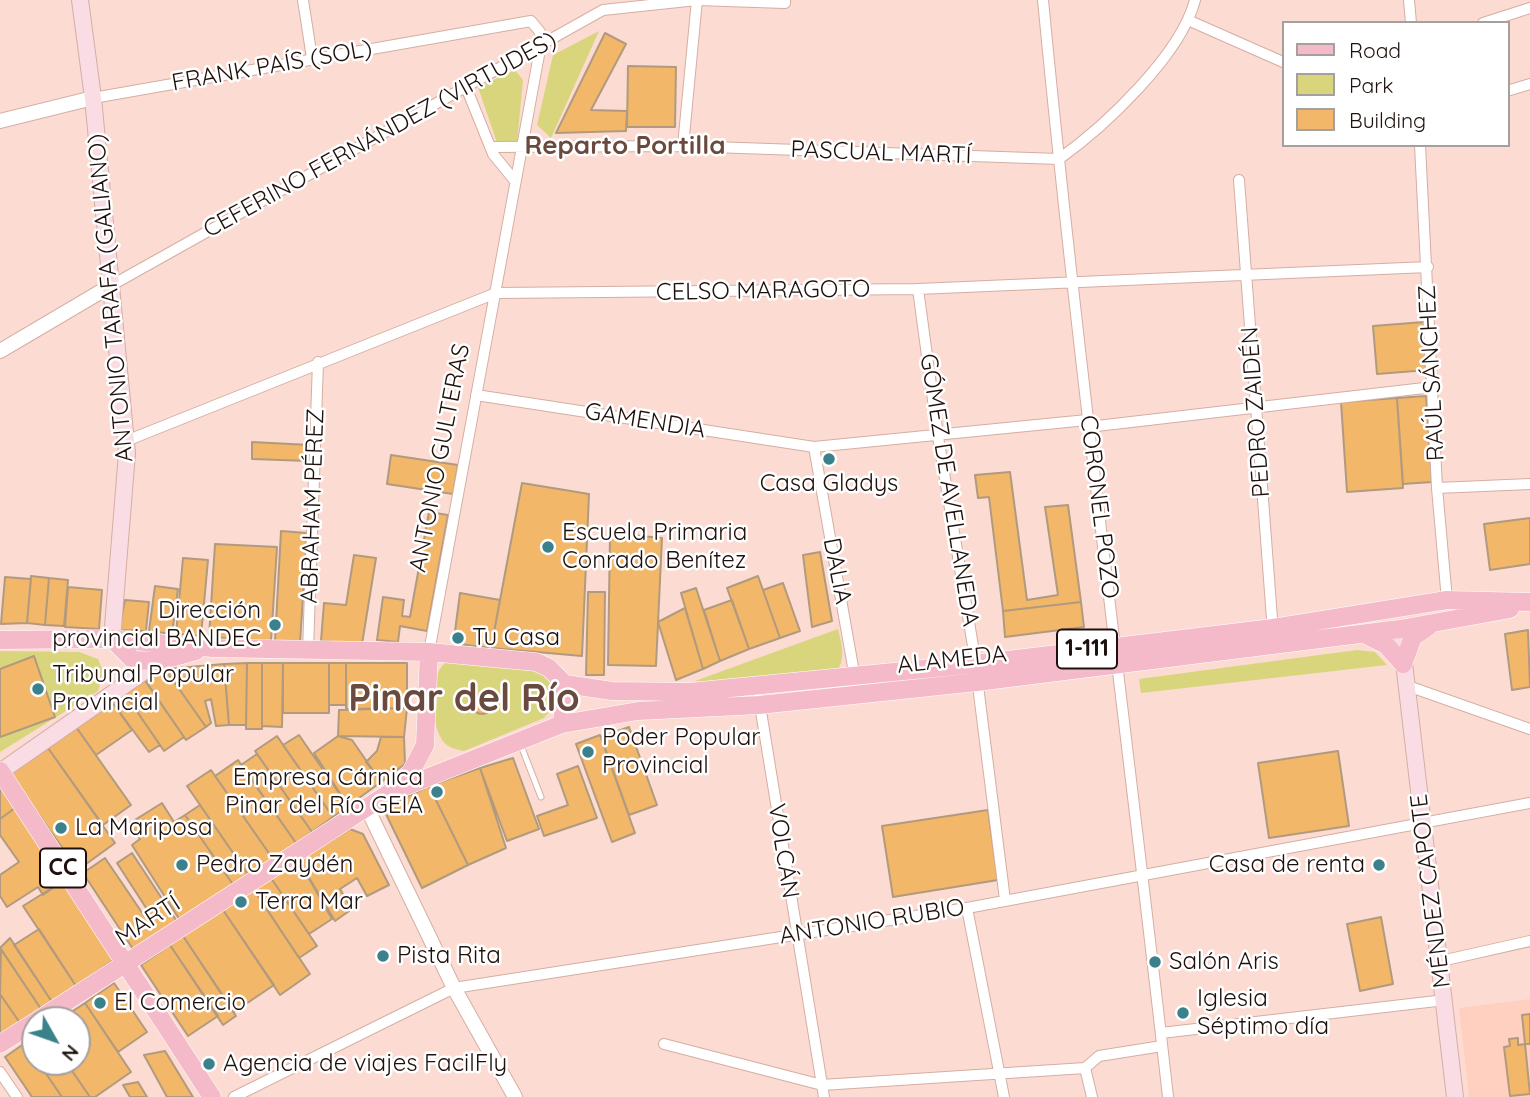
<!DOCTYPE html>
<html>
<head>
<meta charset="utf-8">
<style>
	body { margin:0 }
	#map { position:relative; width:1530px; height:1097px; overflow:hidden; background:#fcdcd2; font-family:Quicksand,sans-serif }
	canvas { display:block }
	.legend { position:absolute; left:1282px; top:21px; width:228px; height:126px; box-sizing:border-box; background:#fff; border:2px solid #a5a09e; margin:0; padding:9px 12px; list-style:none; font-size:21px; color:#1e110d }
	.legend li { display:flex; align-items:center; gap:14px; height:35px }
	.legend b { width:35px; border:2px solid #a5a09e }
	.north { position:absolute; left:21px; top:1006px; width:70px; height:70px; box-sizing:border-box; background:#fff; border:2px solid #a5a09e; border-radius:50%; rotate:130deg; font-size:19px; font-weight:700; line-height:28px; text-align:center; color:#1e110d }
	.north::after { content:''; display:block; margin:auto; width:24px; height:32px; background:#3b818c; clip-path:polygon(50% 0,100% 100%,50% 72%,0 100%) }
</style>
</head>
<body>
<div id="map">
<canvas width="1530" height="1097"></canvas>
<ul class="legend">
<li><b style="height:9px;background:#f5bac9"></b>Road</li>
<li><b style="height:19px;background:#d8d57d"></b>Park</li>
<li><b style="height:19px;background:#f2b769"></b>Building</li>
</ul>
<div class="north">N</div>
</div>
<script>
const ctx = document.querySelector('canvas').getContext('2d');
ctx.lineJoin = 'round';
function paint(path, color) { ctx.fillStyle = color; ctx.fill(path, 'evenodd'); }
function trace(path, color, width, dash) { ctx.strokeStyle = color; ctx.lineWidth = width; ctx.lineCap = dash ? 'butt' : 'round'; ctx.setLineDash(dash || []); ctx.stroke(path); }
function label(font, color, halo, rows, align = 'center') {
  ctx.font = font + ' Quicksand,sans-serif'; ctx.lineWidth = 5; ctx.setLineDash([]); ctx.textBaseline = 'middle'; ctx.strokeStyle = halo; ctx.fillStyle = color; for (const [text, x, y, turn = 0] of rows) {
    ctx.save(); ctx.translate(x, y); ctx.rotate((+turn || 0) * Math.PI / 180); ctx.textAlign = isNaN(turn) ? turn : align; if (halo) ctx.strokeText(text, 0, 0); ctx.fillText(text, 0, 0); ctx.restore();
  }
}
const built = new Path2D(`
	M1530,999V1097H1469L1459,1008Z`);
const green = new Path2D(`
	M599,31L551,138L537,125L553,55Z
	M515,70L523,80L517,143H497L478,87Z
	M838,629C842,646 846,657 836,674L710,683L695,681Z
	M1357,650L1375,652L1387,665L1141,693L1139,679Z
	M0,651L79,652L98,659L104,673L98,691L0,752Z
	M449,660L546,673L553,691L551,710L544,718L464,751C455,749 445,747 441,738C430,718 427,673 449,660Z`);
const building = new Path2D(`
	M605,33L626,44L591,110L627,111L626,131L556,133Z
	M628,66L676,67L675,127H627Z
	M1424,322L1428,370L1377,374L1373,326Z
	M1426,396L1432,482L1403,484L1397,398Z
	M1397,398L1403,488L1347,492L1341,402Z
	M252,442L310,445L309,461L252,459Z
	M391,455L458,465L453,494L387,484Z
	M1010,472L1027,600L1058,595L1045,507L1068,505L1081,602L1003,611L989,497L978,498L975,475Z
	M522,483L589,494L582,656L491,648Z
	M429,512L448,515L427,631L400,626L398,642L377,640L383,597L404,600L402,616L410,617Z
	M1530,518V564L1490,570L1484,524Z
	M281,531L307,533L300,643L275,641Z
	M610,533L662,538L656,666L608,665Z
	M215,544L277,547L271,641L209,637Z
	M820,552L832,621L812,627L803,555Z
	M354,555L376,558L362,644L321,641L324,603L346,605Z
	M183,558L208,560L201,636L176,634Z
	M31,576L49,578L45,625L27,623Z
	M758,576L780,638L749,649L727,588Z
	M5,577L31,579L27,623L1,624Z
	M49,578L68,580L64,626L45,625Z
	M783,583L800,631L780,638L763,590Z
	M155,586L178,589L172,634L149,631Z
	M68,587L102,590L99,629L65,627Z
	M696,588L720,661L703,669L681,593Z
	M588,592H605L604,675H586Z
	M460,593L500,600L491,648L458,644L454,639Z
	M125,600L149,602L146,631L119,630Z
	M732,600L749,649L720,661L704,610Z
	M1081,602L1084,627L1005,637L1003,611Z
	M685,608L703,669L676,680L658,622Z
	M1528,630L1530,687L1512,690L1505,634Z
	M34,656L55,717L0,737V669Z
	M247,663L246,725H229L224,664Z
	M247,663H262V729H246Z
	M262,663H283L282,727L262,726Z
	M283,663H329V713H283Z
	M329,663H346V705H329Z
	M346,663H407V708L346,709Z
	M224,664L229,725L216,726L211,699L205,701L211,723L206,727L165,669Z
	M165,669L206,727L186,740L146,682Z
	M145,680L184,737L164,751L125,694Z
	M125,694L160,745L149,752L112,702Z
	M472 704a10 10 0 1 1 20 0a10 10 0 1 1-20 0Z
	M112,702L132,730L96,755L76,727Z
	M407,708L404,737L338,736L339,710Z
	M76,727L131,805L103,825L48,748Z
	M629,727L657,805L629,815L601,737Z
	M299,735L348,806L333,817L283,745Z
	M600,735L635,833L612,842L576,744Z
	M277,736L333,817L312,832L255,751Z
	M338,736L352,740L381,782L348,806L314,753Z
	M381,737H404L405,764L381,782L366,762L377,751Z
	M48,748L115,843L78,870L10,774Z
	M1338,751L1349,826L1269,838L1258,763Z
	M257,754L312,832L296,843L241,765Z
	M513,758L539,829L507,841L480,768Z
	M238,760L296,843L273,859L215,776Z
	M578,766L597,818L544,836L537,816L568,805L557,774Z
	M480,768L506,848L468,865L429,786Z
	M211,770L273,859L249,876L187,786Z
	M429,786L468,865L422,888L383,808Z
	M0,787L15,808L0,819Z
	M162,803L174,822L185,815L234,886L181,922L132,845L140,839L130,823Z
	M200,805L249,876L234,886L185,815Z
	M15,808L63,881L43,895L38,887L7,907L0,896V875L19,862L0,835V819Z
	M988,810L998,880L893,897L882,826Z
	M350,829L363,834L389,885L367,896L357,878L340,889L352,909L335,921L299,861Z
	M132,853L178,923L135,952L83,873L105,858L145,917L150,914L117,863Z
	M299,861L332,919L309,934L271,878Z
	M271,878L317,946L299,958L254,890Z
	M63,881L115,959L76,986L23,906Z
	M254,890L310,974L280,995L223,910Z
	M223,910L274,985L234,1012L183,936Z
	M1381,917L1393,984L1360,991L1347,924Z
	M39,929L76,986L52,1002L14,945Z
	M183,936L236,1016L223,1025L170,945Z
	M10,938L52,1002L41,1009L0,948Z
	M170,945L218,1016L188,1036L141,965Z
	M1,949L41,1009L20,1023L0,994Z
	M114,983L147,1032L118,1052L85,1003Z
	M0,994L20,1023L0,1037Z
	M85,1003L131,1072L95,1097H90L66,1062H77V1020H59Z
	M1530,1014V1044H1525L1522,1015Z
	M1518,1038V1045L1525,1044L1530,1094L1510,1096L1504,1047L1510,1046L1509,1039Z
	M25,1043L35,1062H38L62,1097H32L5,1057Z
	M165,1051L193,1097H167L144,1055Z
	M38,1062H66L90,1097H62Z
	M138,1082L147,1097H130L123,1085Z`);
const service = new Path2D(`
	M520,743L541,797`);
const minor = new Path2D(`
	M303,0L312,58
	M1043,0C1078,366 1127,731 1168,1097
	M1409,0L1411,23
	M1190,21L1283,62
	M1483,23L1530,8
	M466,87L493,154L515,181
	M1507,91L1530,84
	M93,98L531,21L540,32L541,44L429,652
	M1420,145L1437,488L1447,600
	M683,146L697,0
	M490,147L683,146L1059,159C1104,127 1181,55 1195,0
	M1239,180L1273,632
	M112,285L603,10L697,0L785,3V0
	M918,289L938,437L973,646L1005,900
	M476,395L814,447L1087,420
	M1088,427L1433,387
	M126,441L496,293L918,289L1428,267
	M814,447L858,695
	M1437,488L1530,484
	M308,650L318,362
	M1405,685L1530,729
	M757,687L824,1097
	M967,908L1004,1097
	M1441,961L1530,941
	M1161,1033L1445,1000
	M664,1044L822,1085L1085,1068L1099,1056L1162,1046
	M1085,1068L1092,1097
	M0,1072L17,1097
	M234,1097L454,988L967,908L1530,803`);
const tertiary = new Path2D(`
	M0,121L93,98
	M0,351L112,285
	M367,808L454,988L515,1097`);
const secondary = new Path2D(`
	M80,0L93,98L127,453L112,639
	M1400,629L1455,1097
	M0,772L159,661`);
const primary = new Path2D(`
	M1364,634L1386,645L1403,664
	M112,639L133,660L159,661L196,651
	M0,640L112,639L213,648L429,652L536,662L549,668L565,684L612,691L690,692L975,664L1273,628L1447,600L1530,602
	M1403,664L1413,637L1429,626
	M562,724L565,684
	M0,771L212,1097
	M389,793L562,724L638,711L759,705L977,682L1400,629L1510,609
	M38,1020L389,793L411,772L425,745L429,652
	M0,1044L35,1022`);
const markers = [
	[829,459,7,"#3b818c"],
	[548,547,7,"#3b818c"],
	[275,625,7,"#3b818c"],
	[458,638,7,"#3b818c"],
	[38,689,7,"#3b818c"],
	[588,752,7,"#3b818c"],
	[437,792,7,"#3b818c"],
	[61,828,7,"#3b818c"],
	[182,865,7,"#3b818c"],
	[1379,865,7,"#3b818c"],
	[241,902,7,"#3b818c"],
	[383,956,7,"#3b818c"],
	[1155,962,7,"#3b818c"],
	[100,1003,7,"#3b818c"],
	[1183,1013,7,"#3b818c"],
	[209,1064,7,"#3b818c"]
];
const shields = [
	[1087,649,60],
	[63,868,46]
];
const shieldNames = [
	["1-111",1087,649],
	["CC",63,868]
];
const streetNames = [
	["FRANK PAÍS (SOL)",272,66,-10],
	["CEFERINO FERNÁNDEZ (VIRTUDES)",380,135,-29],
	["PASCUAL MARTÍ",881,153,2],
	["CELSO MARAGOTO",763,291,-1],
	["ANTONIO TARAFA (GALIANO)",111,298,-95],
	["RAÚL SÁNCHEZ",1432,373,-93],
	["PEDRO ZAIDÉN",1256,412,-94],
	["GAMENDIA",645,421,9],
	["ANTONIO GULTERAS",440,458,-79],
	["GÓMEZ DE AVELLANEDA",949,490,81],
	["ABRAHAM PÉREZ",313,506,-88],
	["CORONEL POZO",1099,507,83],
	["DALIA",837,571,79],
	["ALAMEDA",952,660,-6],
	["VOLCÁN",783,851,81],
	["MÉNDEZ CAPOTE",1431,891,-97],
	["MARTÍ",148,921,-33],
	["ANTONIO RUBIO",872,922,-9]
];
const poiNames = [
	["Casa Gladys",829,484,"center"],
	["Escuela Primaria",562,533],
	["Conrado Benítez",562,561],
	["Dirección",261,611,"right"],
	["provincial BANDEC",261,639,"right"],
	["Tu Casa",472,638],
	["Tribunal Popular",52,675],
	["Provincial",52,703],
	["Poder Popular",602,738],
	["Provincial",602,766],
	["Empresa Cárnica",423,778,"right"],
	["Pinar del Río GEIA",423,806,"right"],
	["La Mariposa",75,828],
	["Pedro Zaydén",196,865],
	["Casa de renta",1365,865,"right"],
	["Terra Mar",255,902],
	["Pista Rita",397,956],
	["Salón Aris",1169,962],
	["Iglesia",1197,999],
	["Séptimo día",1197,1027],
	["El Comercio",114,1003],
	["Agencia de viajes FacilFly",223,1064]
];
const neighbourhoodNames = [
	["Reparto Portilla",625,146]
];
const townNames = [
	["Pinar del Río",464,700]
];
paint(built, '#ffcfc0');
paint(green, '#d8d57d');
paint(building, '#f2b769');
trace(building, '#b19a7e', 2);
trace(service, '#d4aea3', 7);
trace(minor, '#d4aea3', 12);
trace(tertiary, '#d4aea3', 16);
trace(secondary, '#d4aea3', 18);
trace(primary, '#fff', 19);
trace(service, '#fff', 5);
trace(minor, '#fff', 10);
trace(tertiary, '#fff', 14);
trace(secondary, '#fadce4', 16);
trace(primary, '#f5bac9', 18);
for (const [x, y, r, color] of markers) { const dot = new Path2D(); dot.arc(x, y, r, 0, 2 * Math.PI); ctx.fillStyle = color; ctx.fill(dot); trace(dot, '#fff', 2.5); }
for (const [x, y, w] of shields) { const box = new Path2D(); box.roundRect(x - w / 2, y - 19.5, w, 39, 5); ctx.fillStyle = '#fff'; ctx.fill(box); trace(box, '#1e110d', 2); }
label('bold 23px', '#1e110d', null, shieldNames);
label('24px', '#1e110d', '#fff', streetNames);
label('24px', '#1e110d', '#fff', poiNames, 'left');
label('bold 26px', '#6a4a3f', '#fff', neighbourhoodNames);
label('bold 38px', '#6a4a3f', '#fff', townNames);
</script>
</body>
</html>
